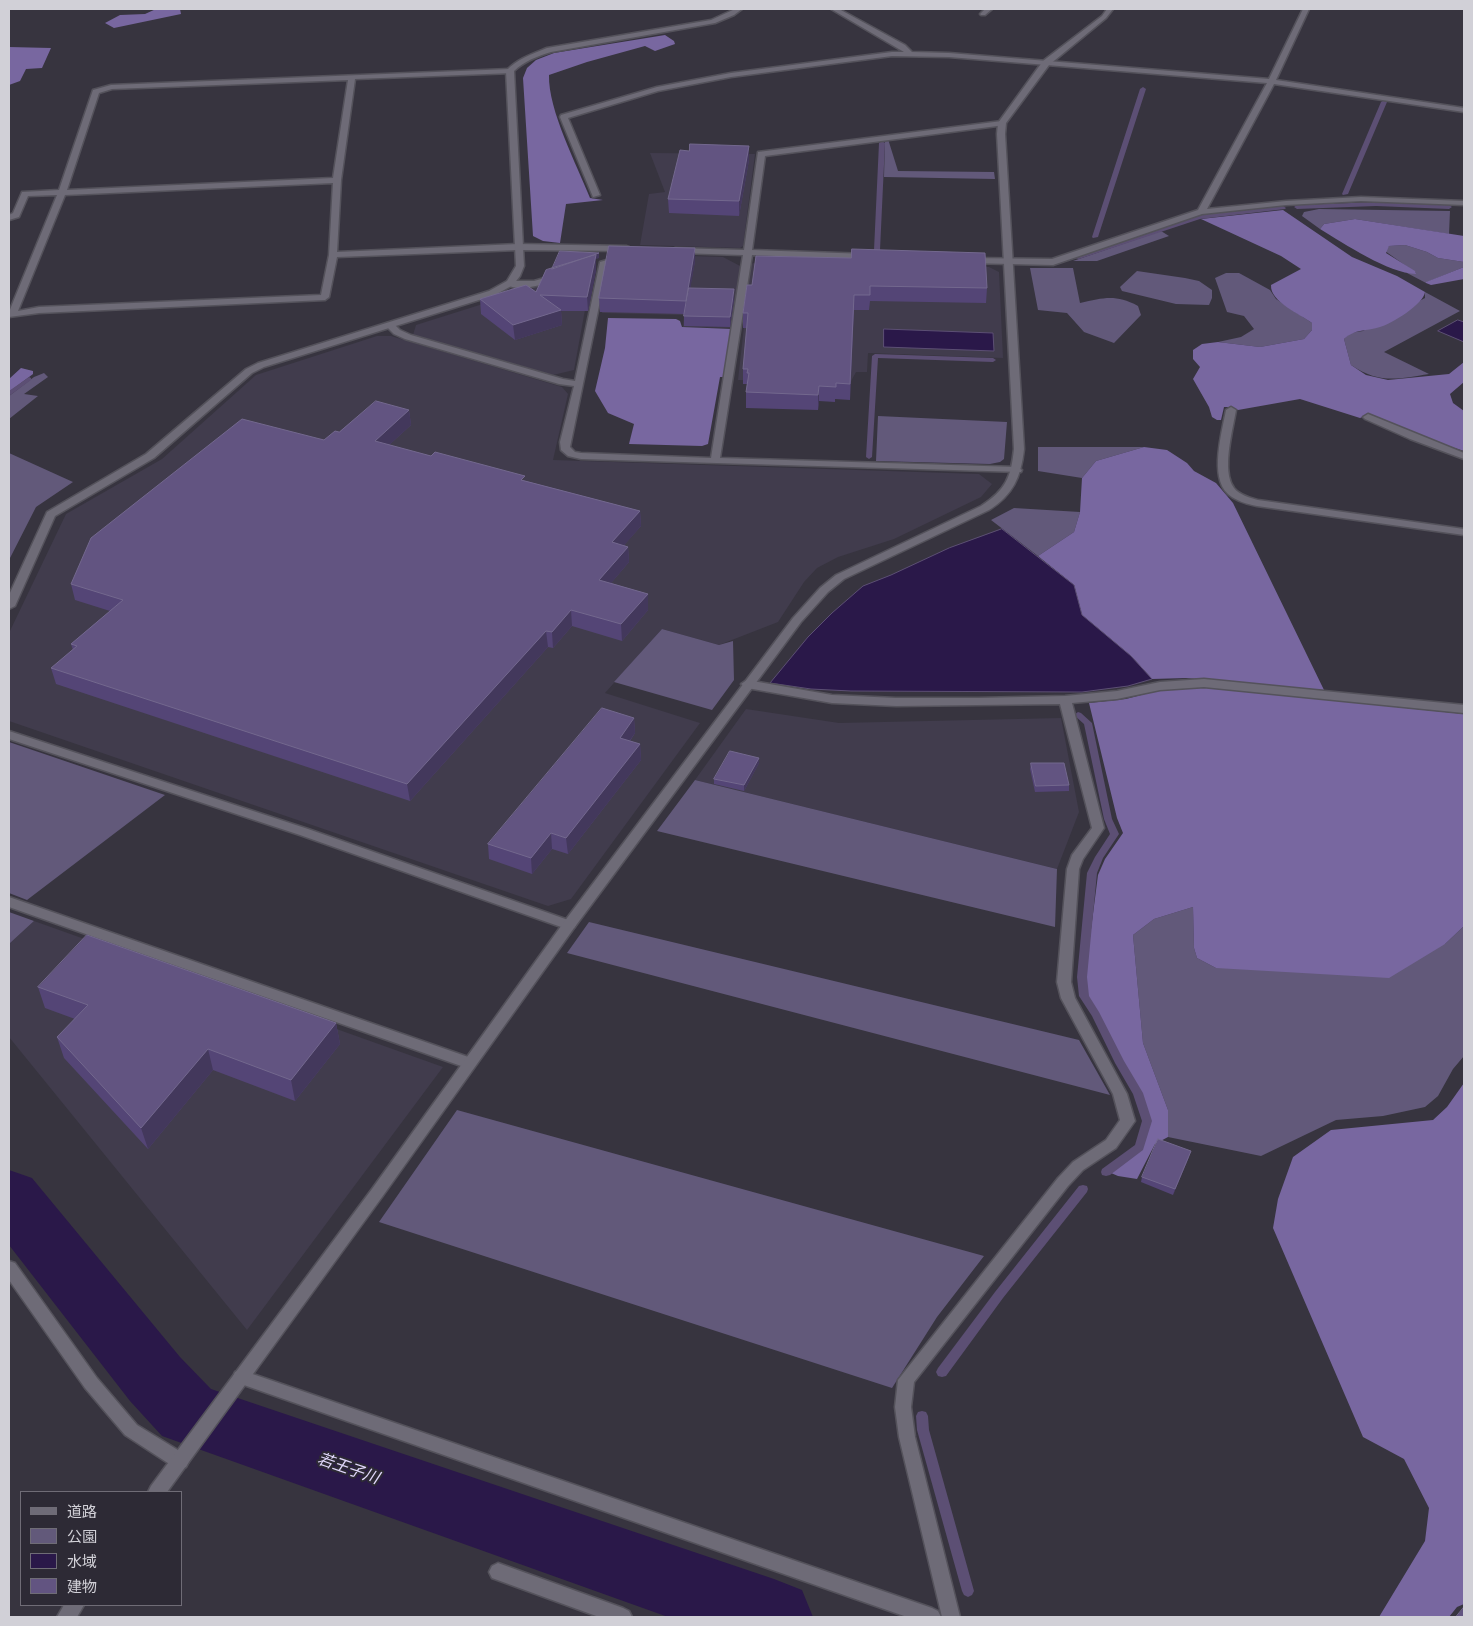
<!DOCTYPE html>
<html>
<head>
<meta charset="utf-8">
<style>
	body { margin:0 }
	#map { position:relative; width:1473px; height:1626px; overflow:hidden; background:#37343f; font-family:"Open Sans","Noto Sans JP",sans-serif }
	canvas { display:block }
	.frame { position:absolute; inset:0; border:10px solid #d1d0d7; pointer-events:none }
	.legend { position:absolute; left:20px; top:1491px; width:162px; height:115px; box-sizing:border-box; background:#2d2a35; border:1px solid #6f6c76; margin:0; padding:6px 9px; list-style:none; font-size:15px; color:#d1d0d7 }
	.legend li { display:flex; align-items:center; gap:10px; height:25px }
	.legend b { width:25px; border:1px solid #6f6c76 }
</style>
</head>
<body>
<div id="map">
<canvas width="1473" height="1626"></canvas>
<div class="frame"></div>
<ul class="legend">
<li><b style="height:6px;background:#6e6b77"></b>道路</li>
<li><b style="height:14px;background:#62597a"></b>公園</li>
<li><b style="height:14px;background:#2a1849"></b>水域</li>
<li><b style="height:14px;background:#625481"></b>建物</li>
</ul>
</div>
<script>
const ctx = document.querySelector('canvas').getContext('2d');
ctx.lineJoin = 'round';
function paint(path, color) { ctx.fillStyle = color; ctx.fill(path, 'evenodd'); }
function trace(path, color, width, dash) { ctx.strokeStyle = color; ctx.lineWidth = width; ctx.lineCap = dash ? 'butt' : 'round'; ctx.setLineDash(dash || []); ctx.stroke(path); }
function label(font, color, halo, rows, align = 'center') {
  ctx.font = font + ' "Open Sans","Noto Sans JP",sans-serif'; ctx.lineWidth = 4; ctx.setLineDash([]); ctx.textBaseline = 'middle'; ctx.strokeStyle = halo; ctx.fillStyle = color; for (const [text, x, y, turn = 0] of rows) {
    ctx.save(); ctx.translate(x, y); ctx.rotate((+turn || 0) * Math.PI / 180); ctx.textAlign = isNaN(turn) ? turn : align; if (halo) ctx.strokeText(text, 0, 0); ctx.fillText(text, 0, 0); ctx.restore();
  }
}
const built = new Path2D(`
	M650,153L755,154L743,246L740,248L640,245L649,194L665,192Z
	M627,254L723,257L742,267L734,328L683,327L684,315L602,313L611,260Z
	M768,258L989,267L999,272L1003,358L868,353L867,372H856L850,383L738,380L751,264Z
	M578,274L591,277L574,370L553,375L413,335L416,325Z
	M377,336H391L562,387L568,394L553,460L979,474L992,484L981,497L894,539L838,557L817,568L804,582L778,622L719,645L662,629L605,693L700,723L571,899L548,906L9,721V633L66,514L162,459L256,375Z
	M746,709L839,723L1061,718L1079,812L1057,869L695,780Z
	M34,921L443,1067L247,1330L9,1037V944Z`);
const green = new Path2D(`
	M885,139H888L898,171L994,172L995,179L884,177Z
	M1319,209L1450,211L1449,234L1355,219L1324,224L1320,229L1302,216L1304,212Z
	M1161,231L1169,236L1097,261H1073Z
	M1405,245L1427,252L1438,258L1464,262V267L1427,282L1426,283L1407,273H1416L1385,251L1389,246Z
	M1030,268H1073L1080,303C1104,298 1115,294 1138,306L1141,315L1114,343L1084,332L1067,313L1038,310Z
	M1137,271L1185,278L1199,281L1212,290V298L1209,305L1176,304L1122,291L1120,287Z
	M1226,273H1239L1270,290L1276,299L1312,323V330L1304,339L1260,347L1218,342L1241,337L1254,329L1244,316L1227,312L1215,278Z
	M1425,292L1460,311L1384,352L1429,374C1398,379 1379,384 1351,365L1344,339L1350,333L1363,331L1425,298Z
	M44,373L48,377L24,394L38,396L9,419V396L34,377Z
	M878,416L1007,422L1004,459L1000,462L990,464L876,461Z
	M1038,447H1144L1096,461L1082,478L1038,471Z
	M9,453L73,482L36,507L9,560Z
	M1014,508L1080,512L1074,532L1038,556L991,520Z
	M662,629L719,645L733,641L734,680L712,710L614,682Z
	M9,742L165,795L27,900L9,893Z
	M695,780L1057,869L1055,927L657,831Z
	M1193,907L1194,948L1197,958L1216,968L1445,944L1464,926V1056L1453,1069L1438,1096L1425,1107L1383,1116L1336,1120L1261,1156L1168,1137V1110L1143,1043L1133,935L1154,919Z
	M9,912L34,921L9,944Z
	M589,922L1079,1040L1110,1095L567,953Z
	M457,1110L984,1256L937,1317L892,1388L379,1222Z`);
const forest = new Path2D(`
	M156,9H180L181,14L114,28L105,23L120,15L145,14Z
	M665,35L674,41L675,44L655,51L645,46L587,62L549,75C548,110 577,165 590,198L603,200L566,204L560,243L543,241L533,236L523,78L527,68L536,60L554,53Z
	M9,47L51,48L42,68L26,69L20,81L9,85Z
	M1283,210L1352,257L1397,276L1425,292C1424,304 1391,324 1380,327C1368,331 1354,329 1344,339L1351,365L1366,375L1388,380L1449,374L1464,362V382L1450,394L1453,403L1464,411V451L1417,436L1370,414L1360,418L1300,399L1238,410L1232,407H1224L1221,420H1217L1212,417L1209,407L1193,379L1200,367L1193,359V350L1202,344L1218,342L1260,347L1304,339L1312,330V323C1300,314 1270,302 1271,285L1301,269L1281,256L1201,219Z
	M1355,219L1464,236V262L1438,258L1427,252L1405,245L1389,246L1386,253L1415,271L1416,274C1388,273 1345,244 1320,229L1324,224Z
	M1464,267V279L1431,285L1426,283V282Z
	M608,318L676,319L680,321L682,327L732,329L724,377H720L708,444L702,446L629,444L634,424L608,413L595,391L605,348Z
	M21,368L33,371V374L9,392V379Z
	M1144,447L1167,450L1187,463L1194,471L1216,483L1233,503L1324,690L1186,678L1152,679L1131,656L1082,615L1074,585L1038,556L1074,532L1080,512L1082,478L1096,461Z
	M1205,687L1464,714V926L1445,944L1389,978L1216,968L1197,958L1194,948L1193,907L1154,919L1133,935L1143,1043L1168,1110V1137L1155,1144L1137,1179L1118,1176L1111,1173L1142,1147L1149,1121L1140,1093L1087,995L1085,976L1098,875L1105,859L1123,833L1117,818L1089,703L1126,699L1160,690Z
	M1464,1083V1604L1457,1607L1449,1617H1379L1425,1541L1429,1508L1404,1459L1363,1437L1273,1228L1278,1199L1293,1157L1331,1130L1433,1120L1447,1107Z`);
const water = new Path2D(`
	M1458,320L1464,322V342L1438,331Z
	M884,329L993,333L994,351L884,347Z
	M1002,529L1074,585L1082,615L1131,656L1152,679L1128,686L1082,692L851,691L811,689L770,683L808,637L832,613L863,586L891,575L949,548Z`);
const stream = new Path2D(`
	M1143,87L1146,89L1098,237L1093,238L1092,237L1140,89Z
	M1384,100L1387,102L1348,194L1343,195L1342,194L1381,102Z
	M882,141L885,143L880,250L877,252L874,250L879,143Z
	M1376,202L1449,205L1452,207L1449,209L1376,206L1297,209L1294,207L1297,205Z
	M1283,206L1286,208L1285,209L1200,219L1079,259L1074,258L1199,215Z
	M875,354L993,358L996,360L993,362L878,358L872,457L869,459L866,457L872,356Z
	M29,377L31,378V380L9,396V391Z
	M1078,712L1081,713L1092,723L1112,819L1119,834L1103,858L1097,873L1087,977L1089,996L1099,1012L1124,1061L1143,1093L1152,1121L1143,1150L1110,1175L1106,1176L1102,1175L1101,1172L1102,1169L1135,1145L1142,1121L1133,1094L1115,1063L1092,1016L1079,996L1077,977L1087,873L1095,857L1110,834L1104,819L1084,724L1074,715Z
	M1083,1185L1087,1186L1088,1189L1087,1192L1003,1298L946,1376L942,1377L938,1376L936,1372L938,1368L995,1292L1079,1186Z
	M922,1411L926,1412L928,1416L929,1430L974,1591L972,1595L968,1597L964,1595L962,1591L917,1430L916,1416L918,1412Z`);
const river = new Path2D(`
	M9,1170L32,1178L180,1357L211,1389L774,1579L802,1590L813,1617H668L162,1436L130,1401L9,1245Z`);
const minor = new Path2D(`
	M831,9H839L905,45L912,52L949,53L1269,79L1303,9H1309L1276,80L1464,108V112L1274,84L1207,209L1286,201L1361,197L1464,201V205L1361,201L1286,205L1202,214L1053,265L968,263V259L971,258L1052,259L1198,210L1267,83L949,57L892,56L731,77L658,91L568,118L600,195L593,197L560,117L561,115L657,87L731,73L892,52H904Z
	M985,9H992L985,15H981L980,14Z
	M510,69H513V73L355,79L341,180L337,252L518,244L626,246L629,247V251L518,250L337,257L329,297L325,300L39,313L9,317V312L57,195L28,196L19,217L9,220V215L13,213L22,192L59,190L93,90L111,85ZM348,80L333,178L67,190L99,93L112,89ZM333,183L329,255L321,295L39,307L18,311L65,195Z
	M1002,121H1005V125L765,156L752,250L868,254L872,257L868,260L752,255L720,458L1017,467L1022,470L1021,472L581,459L568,456L561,450L560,442L574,386L559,384L405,339L394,334L385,325L387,323H393L400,330L411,335L563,379L575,381L600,262L607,260L608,262L570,447L575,452L581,453L711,458L743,255L678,253L675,252V248L744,250L758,152Z
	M555,275L558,276V280C545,284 517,293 506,284L510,281H534Z
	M1231,407L1236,410C1233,429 1221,471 1234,488C1239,495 1251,498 1258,500L1464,529V535L1257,506C1247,504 1236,501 1228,494C1209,477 1222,432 1226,410Z
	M1368,414L1464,453V459L1410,439L1365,419L1363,417Z
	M1204,679L1464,705V713L1204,687L1160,690L1117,699L1072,703L1104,828L1083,859L1079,869L1071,982L1075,998L1127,1094L1135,1121L1116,1148L1083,1170L1068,1186L914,1382L911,1407L915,1437L960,1617H942L899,1437L895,1407L898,1380L1058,1178L1073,1162L1106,1140L1120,1120L1113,1094L1061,998L1057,982L1067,869L1072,855L1092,828L1060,704L896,706L832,703L747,688L741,684L747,680L832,695L896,698H978L1065,696L1117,691L1160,682Z
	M9,731L308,829L574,922L576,925L574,928H564L300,835L9,739Z
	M9,897L474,1059L476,1063L474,1067L469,1068L464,1067L9,907Z
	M9,1261L15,1263L97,1378L137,1425L186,1455L189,1461L186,1467L180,1469L174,1467L125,1435L85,1388L9,1280Z
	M241,1370L932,1608L938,1611L941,1617H907L241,1384L235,1382L233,1377L235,1372Z
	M498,1563L623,1608L629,1611L632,1617H599L492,1578L489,1572L492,1566Z`);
const tertiary = new Path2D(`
	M735,9H742L734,15L715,23L551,52C538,56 524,61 514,71L524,266L520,276L513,285L495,295L264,367L252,373L154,458L55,516L15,606L9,609V595L47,512L146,454L246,369L258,363L489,291L507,281L516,266L506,71C517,59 532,54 547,48L711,20Z
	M1107,9H1113L1106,18L1049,65L1006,123L1005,134L1024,449C1021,477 1013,495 989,510L844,579L828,592L801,622L574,928L382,1197L167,1492H148L151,1486L372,1189L564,922L793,618L820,588L836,575L981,506C1006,490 1011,477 1014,449L997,134L998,123L1043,61L1102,16Z
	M64,1605H84L77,1617H57Z`);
const wall = new Path2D(`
	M749,146V160L739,216L669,213L668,199L689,151Z
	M695,248V261L690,288L734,299L730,327L684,326V314L600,312L599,298Z
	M756,256L987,288L986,303L870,301L869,310H854L850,400L835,399V402L819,401L818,410L746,408V392L747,384H743V369L747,328H743V313L752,285Z
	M599,258L596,259V270L588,311H561L562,325L515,340L481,314L480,299L536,292L546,270Z
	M409,410L411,425L389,445L640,511L641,526L624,545L628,547L629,562L611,583L648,594V610L622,641L572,626L553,648L548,647L410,801L56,684L51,668L73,650L71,644L110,611L75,600L71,584L339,432Z
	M634,718L635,733L630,741L640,744L641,760L568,854L552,849L532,874L489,859L488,844Z
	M759,758V763L744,791L714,784V779Z
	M1031,763L1069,785V791L1035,792L1030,769Z
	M38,987L336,1023L340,1044L295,1101L213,1070L148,1149L64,1058L57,1037L75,1019L45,1008Z
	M1189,1157L1173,1195L1141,1182L1142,1177Z`);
const shadedWall = new Path2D(`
	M749,146V160L739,216V201Z
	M695,248V261L686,314V301Z
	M599,253V258L596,259V270L588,311L587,297L551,270Z
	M734,289V299L730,327V317Z
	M561,310L562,325L515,340L513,325Z
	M819,386V401L818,410V395Z
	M409,410L411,425L377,456L375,441Z
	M640,511L641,526L613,558L612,542Z
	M628,547L629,562L600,596L599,580Z
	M648,594V610L622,641L621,624Z
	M571,610L572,626L553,648L552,632Z
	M546,631L548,647L410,801L407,784Z
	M634,718L635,733L621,753L620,738Z
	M640,744L641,760L568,854L566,838Z
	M759,758V763L744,791V785Z
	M551,833L552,849L532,874L531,858Z
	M336,1023L340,1044L295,1101L291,1080Z
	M208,1049L213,1070L148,1149L141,1128Z
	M1191,1151L1189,1157L1173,1195L1175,1189Z`);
const building = new Path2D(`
	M690,144L749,146L739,201L668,199L680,150L689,151Z
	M609,246L695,248L686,301L599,298Z
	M852,249L985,253L987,288L870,286V295H854L850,384L836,383V387L819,386L818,395L746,392L749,373H747L748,369H743L748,313H743L747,285H752L756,256L851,258Z
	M560,251L599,253L552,269Z
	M596,255L587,297L540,295L561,310L513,325L480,299L526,285L536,292L546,270Z
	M689,288L734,289L730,317L684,316Z
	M376,401L409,410L375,441L431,456L435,452L525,476L521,480L640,511L612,542L628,547L599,580L648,594L621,624L571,610L552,632L546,631L407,784L51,668L77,646L71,644L123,600L71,584L91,538L242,419L324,440L335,431L339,432Z
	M602,708L634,718L620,738L640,744L566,838L551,833L531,858L488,844Z
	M730,751L759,758L744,785L714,779Z
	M1031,763H1064L1069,785L1036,786Z
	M87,935L336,1023L291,1080L208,1049L141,1128L57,1037L88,1005L38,987Z
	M1158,1139L1191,1151L1175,1189L1142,1177Z
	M1464,1607V1617H1456Z`);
const nearWaternames = [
	["若王子川",348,1469,19]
];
paint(built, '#413c4d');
paint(green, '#62597a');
paint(forest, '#7867a0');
paint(water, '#2a1849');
trace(water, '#5c4f74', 1);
paint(stream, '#5c4f74');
paint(river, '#2a1849');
trace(minor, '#54525b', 3);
trace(tertiary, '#54525b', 3);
paint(minor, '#6e6b77');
paint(tertiary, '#6e6b77');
paint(wall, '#544576');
paint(shadedWall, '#43385c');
paint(building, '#625481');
trace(building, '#73688e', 1);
label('italic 16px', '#e3dafd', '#2d2a35', nearWaternames);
</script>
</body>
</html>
